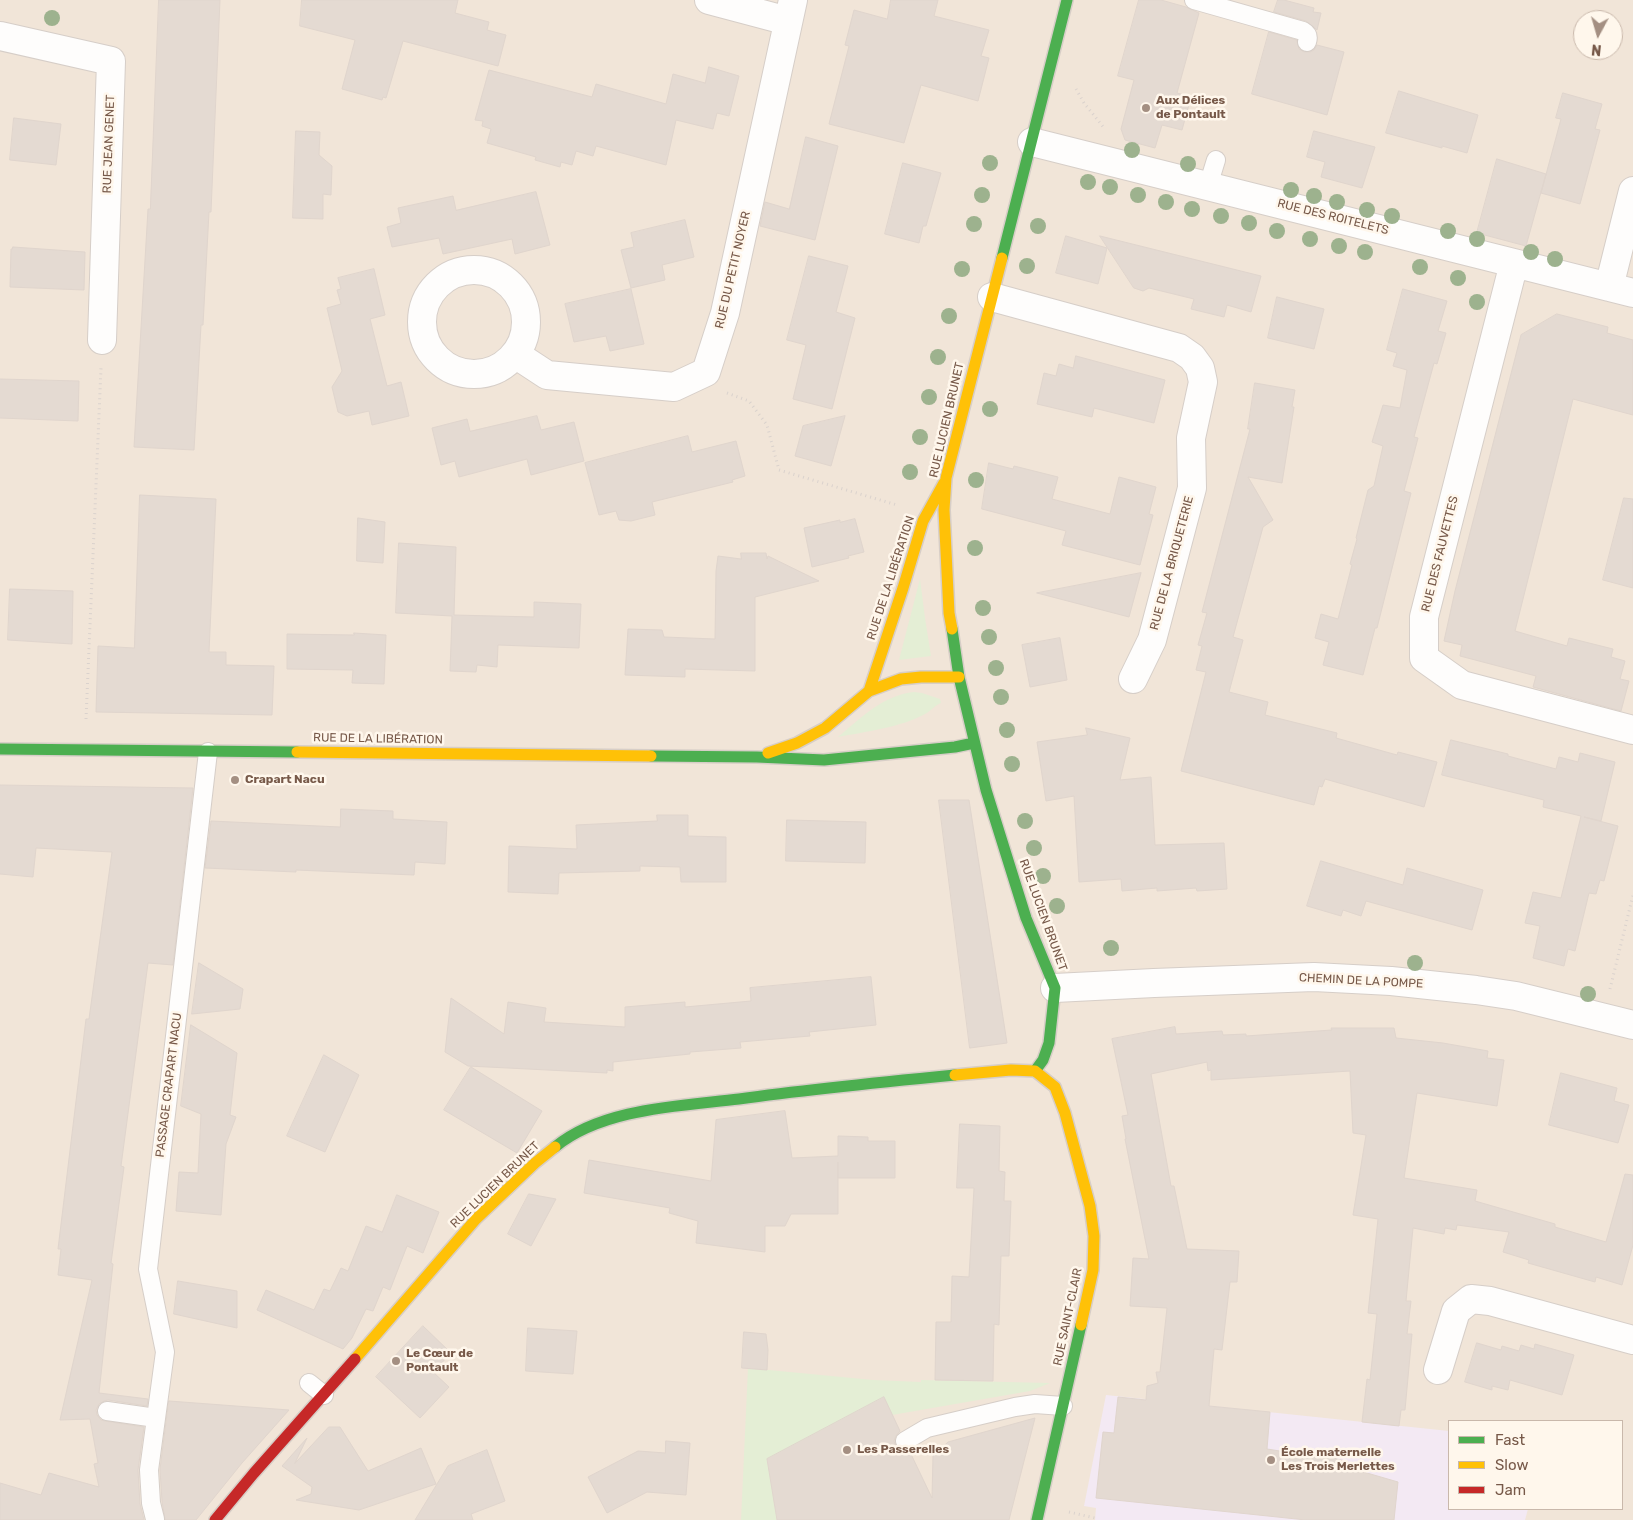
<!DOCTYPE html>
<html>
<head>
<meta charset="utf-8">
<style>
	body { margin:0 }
	#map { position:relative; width:1633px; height:1520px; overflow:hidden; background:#f7f2eb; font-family:Rubik,sans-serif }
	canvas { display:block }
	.legend { position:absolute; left:1448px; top:1420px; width:175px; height:90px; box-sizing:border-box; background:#fff7ec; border:1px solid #c9b8ab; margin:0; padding:6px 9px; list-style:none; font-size:15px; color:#775949 }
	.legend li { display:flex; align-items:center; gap:10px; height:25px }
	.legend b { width:25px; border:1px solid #c9b8ab }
	.north { position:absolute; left:1573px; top:10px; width:50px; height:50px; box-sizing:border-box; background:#fff7ec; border:1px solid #c9b8ab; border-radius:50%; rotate:186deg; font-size:14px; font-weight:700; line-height:20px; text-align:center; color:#775949 }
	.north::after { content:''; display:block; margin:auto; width:18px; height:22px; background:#a48f82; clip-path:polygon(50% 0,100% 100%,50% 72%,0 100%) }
</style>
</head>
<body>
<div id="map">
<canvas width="1633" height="1520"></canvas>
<ul class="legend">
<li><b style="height:6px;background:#4caf50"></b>Fast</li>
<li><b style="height:6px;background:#ffc107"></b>Slow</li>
<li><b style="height:6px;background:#c62828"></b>Jam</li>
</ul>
<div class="north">N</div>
</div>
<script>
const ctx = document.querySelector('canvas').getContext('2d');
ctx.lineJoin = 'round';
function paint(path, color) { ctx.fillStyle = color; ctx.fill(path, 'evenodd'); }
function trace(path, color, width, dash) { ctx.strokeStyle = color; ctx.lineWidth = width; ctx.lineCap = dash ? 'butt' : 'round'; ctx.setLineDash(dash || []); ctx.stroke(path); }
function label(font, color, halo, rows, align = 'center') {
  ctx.font = font + ' Rubik,sans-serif'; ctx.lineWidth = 5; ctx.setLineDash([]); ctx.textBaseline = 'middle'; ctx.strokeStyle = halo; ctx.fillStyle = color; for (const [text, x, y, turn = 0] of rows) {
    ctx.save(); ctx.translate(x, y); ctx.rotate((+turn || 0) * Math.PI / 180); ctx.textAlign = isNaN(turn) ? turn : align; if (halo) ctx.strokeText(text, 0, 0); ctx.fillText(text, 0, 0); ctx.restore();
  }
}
const residential = new Path2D(`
	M0,0H1633V1520H0ZM1583,20H1613V50H1583ZM1449,1421H1622V1509H1449Z`);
const education = new Path2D(`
	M1106,1395L1449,1431V1509H1528L1525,1520H1095L1096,1508L1084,1506Z`);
const green = new Path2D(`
	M920,579L925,618L931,656L899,660Z
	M914,692L922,693L940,699L941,703C935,705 931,711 925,714C902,727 864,732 838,737C861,718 883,695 914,692Z
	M748,1368L873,1380L921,1382V1380L1050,1383L1030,1391L892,1415L777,1520H741Z`);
const building = new Path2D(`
	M159,0H220L211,212H209L203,325H201L194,450L134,447L148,209H150Z
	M302,0H458L455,13L489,22L487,30L506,35L498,66L403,41L386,98L383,97L382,100L342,89L355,40L300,26Z
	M891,0H938L934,16L989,30L981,56L989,58L978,101L921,85L904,143L829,124L849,46L845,45L854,10L887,19Z
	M1139,0H1161L1186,7L1199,13L1177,93L1191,97L1182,130L1162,125L1155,148L1125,140L1121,129L1134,80L1118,76Z
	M1278,0H1284L1314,8L1313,12L1321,13L1317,30L1306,21L1274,12Z
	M1269,32L1297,40L1299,49L1304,52H1310L1314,50L1317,45L1344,52L1327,115L1252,94Z
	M709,67L739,76L729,116L717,113L713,129L676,120L666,165L596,146L593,156L576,151L572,165L561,162L560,167L535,160L536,157L487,143L491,129L482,126L483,121L475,120L489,70L592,97L596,84L666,104L673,74L705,83Z
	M1399,91L1478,115L1467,153L1442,146V148L1386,133Z
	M1563,93L1602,104L1595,129L1600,130L1580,204L1541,193L1561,119L1556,118Z
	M14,118L61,124L56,165L10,160Z
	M296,131L320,132L319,155L332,166L331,195L323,194V219L293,218Z
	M1314,131L1375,147L1362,188L1321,177L1325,162L1307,157Z
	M806,137L838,146L815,240L760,226L765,202L789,209Z
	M1497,159L1546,174L1526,246L1477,233Z
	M903,163L941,173L926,226H923L919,243L885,234Z
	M536,192L550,245L515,254L512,239L443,254L439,238L392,247L387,227L401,223L398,208L453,196L456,210Z
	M685,220L694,257L662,265L665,280L631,288L621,250L634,247L631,233Z
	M1066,236L1107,248L1098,284L1056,273Z
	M1100,236L1261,276L1251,312L1227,305L1224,317L1191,309L1194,299L1149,288L1143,291L1134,288Z
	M13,247L85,252L84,290L10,287L11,249H12Z
	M809,256L848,266L836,312L855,318L832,409L793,399L806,345L787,340Z
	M374,269L385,315L370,319L387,386L401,382L409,416L372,425L369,411L347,416L338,412L332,387L342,371L327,308L341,304L337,290L341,289L338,278Z
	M631,289L644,344L610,351L606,336L574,342L565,304Z
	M1403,289L1447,301L1438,331L1446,333L1437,364L1434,363L1414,437L1418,438L1404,491L1411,493L1377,628H1375L1363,675L1323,665L1329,642L1315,638L1321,614L1338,619L1352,565L1350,564L1357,539L1356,538L1368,490L1374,486L1383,446L1372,442L1383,405L1400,408L1407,370L1393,366L1397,353L1387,350Z
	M1277,297L1324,309L1314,349L1268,338Z
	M1557,314L1608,327L1607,333L1633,340V415L1573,399L1515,631L1567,646L1569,638L1613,649L1611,657L1625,661L1620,679L1629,681L1621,711L1533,687L1536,676L1460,656L1462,645L1444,641L1455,591L1521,335Z
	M1076,356L1165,380L1154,423L1094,408L1092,417L1037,404L1044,373L1056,376L1059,364L1073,368Z
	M0,379L79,381L78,421L0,418Z
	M1255,383L1295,390L1292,407H1294L1282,483L1248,477L1273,520L1263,527L1233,637L1243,640L1229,692L1268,702L1265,715L1337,733L1336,738L1397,755L1398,752L1437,762L1424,807L1325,779L1322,787L1319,786L1314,805L1181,771L1206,672L1196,670L1202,646L1198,645L1207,613L1202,612L1250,429H1248Z
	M537,416L541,430L574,422L584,461L531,475L527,459L459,477L455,461L441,465L432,428L467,419L470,431Z
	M845,416L831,466L795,456L803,426Z
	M688,436L692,452L736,441L745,476L732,480L733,482L652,502L655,515L631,521L619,520L616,511L599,515L585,463Z
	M989,463L1013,469L1014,466L1058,477L1052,499L1110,514L1119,477L1156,487L1149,514L1153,515L1140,565L1062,545L1066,531L982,509Z
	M140,495L216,499L209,652H226V665L274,666L272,715L96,712L98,646L134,648Z
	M1624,498L1633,499V588L1603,580Z
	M358,518L385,522L383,563L357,561Z
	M855,519L864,552L848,556L849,558L812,567L804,528L840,520V522Z
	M399,543L456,547L454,615L534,617V602L581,604L579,648L498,645L497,667L477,665L476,672L450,671L452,616L396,613Z
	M741,553H766L767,559L768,556L819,581L755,597V671L685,669V677L625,675L628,629L662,630L664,637L715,639L716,571L718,556L741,559Z
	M1141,573L1129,617L1037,593Z
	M10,589L73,591L72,644L8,640Z
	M354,633L386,635L384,684L352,683L353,670L287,669V634L354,635Z
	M1060,638L1067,680L1030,687L1022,645Z
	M1086,728L1130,738L1120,780L1151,777L1155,845L1224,843L1227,889L1197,891L1196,888L1157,891V888L1122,891L1121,879L1079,882L1074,796L1046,801L1037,742L1087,735Z
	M1451,740L1508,754V756L1556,769L1559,757L1578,762L1580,753L1615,762L1601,821L1584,817L1618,826L1604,881L1600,880L1596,894L1589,893L1575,951L1568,949L1564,966L1533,958L1540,926L1525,923L1533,892L1561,898L1581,816L1543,807L1544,800L1442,775Z
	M0,785L193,788L173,965L148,963L121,1166L124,1167L111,1263L113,1264L99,1393L148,1399L147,1406L108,1400L104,1401L99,1404L96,1410L97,1415L101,1420L105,1421L144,1427L138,1470L140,1504L144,1520H0V1483L41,1495L49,1473L99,1487L94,1464L98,1463L90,1419L60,1420L92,1280L58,1275L61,1249H58L86,1019H89L112,852L36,848L33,877L0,874Z
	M939,800H969L1007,1043L970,1048Z
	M341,809L393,811V819L447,822L445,864L415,862L414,875L296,870V872L205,868L211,821L340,827Z
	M657,815H688V836L726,837V882H681L680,867L640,866V871L559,873L558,894L508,892L509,846L577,849L576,825L657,821Z
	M787,820L866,822L865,863L786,861Z
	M1321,861L1403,885L1407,868L1483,890L1472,930L1366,901L1361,916L1343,910L1341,916L1307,906Z
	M199,963L243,989L240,1009L192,1014Z
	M871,977L876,1025L809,1032L810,1036L740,1042L741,1048L690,1052V1054L613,1062V1071L607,1070V1073L468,1066L445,1052L451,998L504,1034L508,1002L546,1008L544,1022L625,1027V1007L685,1002V1007L751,1001L750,988Z
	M191,1025L237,1053L230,1115L236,1117L226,1144L221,1215L176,1211L179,1172L198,1173L201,1114L181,1106Z
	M1175,1027L1176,1034L1222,1031L1223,1035L1246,1034V1036L1332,1030L1331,1028H1394L1396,1038L1443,1043L1488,1051L1487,1058L1504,1060L1497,1106L1417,1093L1404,1178L1477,1190L1475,1201L1555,1224V1227L1606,1242L1625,1174L1633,1175V1245L1622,1285L1596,1277L1595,1282L1528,1263L1529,1260L1503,1252L1509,1232L1457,1225L1456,1230L1445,1228L1444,1234L1413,1228L1406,1301H1411L1407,1334H1412L1405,1410H1401L1399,1426L1362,1422L1367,1379L1370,1380L1377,1314L1368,1313L1378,1219L1353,1215L1366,1135L1353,1133L1350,1071L1211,1080V1070L1208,1071L1207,1062L1151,1074L1171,1186H1174L1187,1249L1239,1251L1237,1282H1230L1222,1350L1214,1349L1209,1406L1270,1412L1267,1449L1318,1457L1319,1454L1345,1461L1343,1466L1398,1482L1394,1520H1306L1096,1498L1103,1432L1114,1433L1118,1397L1146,1400L1147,1386L1158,1383L1156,1372H1160L1167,1308L1130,1306L1133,1258L1149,1259L1125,1139H1126L1122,1116L1128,1115L1112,1039Z
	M324,1055L359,1075L325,1152L287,1136Z
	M471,1067L542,1111L517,1153L444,1110Z
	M1561,1073L1617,1088L1614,1101L1629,1105L1618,1143L1549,1125Z
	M785,1111L792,1158L838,1156V1136L868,1137V1141H895V1178H838V1162V1214H791L785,1226H765V1252L696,1243L698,1221L669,1213L670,1208L584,1193L589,1160L711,1181L716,1120Z
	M960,1124L1000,1126L999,1171L1005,1172L1004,1201H1011L1009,1256H1001L999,1325L994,1324L993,1381L935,1380L936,1322H951L952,1276L969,1277L974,1188H957Z
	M529,1194L556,1199L531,1246L508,1234Z
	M397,1195L439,1212L423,1253L407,1246L390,1290L383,1287L373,1311L366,1309L352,1338L343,1349L257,1310L266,1290L314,1310L324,1289L330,1291L341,1268L348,1271L366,1226L382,1232Z
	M178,1281L237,1291V1328L174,1314Z
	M423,1326L451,1353L433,1372L449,1387L420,1418L376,1377Z
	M528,1328L577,1331L573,1374L526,1371Z
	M744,1332L766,1334L768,1350L767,1370L742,1368Z
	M1477,1343L1501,1350L1502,1346L1519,1351L1521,1345L1534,1349L1535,1344L1574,1355L1562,1395L1510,1380L1508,1390L1492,1386V1390L1465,1382Z
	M884,1397L900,1431L896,1436L894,1441L896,1446L900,1450H909L932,1498L933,1456L948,1442L1035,1418L1009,1520H777L767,1459Z
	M169,1401L289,1410L242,1463L196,1520H165L162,1501L160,1470Z
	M329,1427H340L368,1471L421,1448L436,1484L359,1510L296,1500L311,1494L312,1487L282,1466L307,1438L295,1463Z
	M666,1441L690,1443L686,1495L647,1492L607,1513L588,1477L638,1451L665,1453Z
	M487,1450L505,1501L471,1514L473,1520H415L448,1466Z`);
const path = new Path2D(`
	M1076,89L1084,103L1105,129
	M727,393L749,401L767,425L779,470L897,505
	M86,719L101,368
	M1610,989L1633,895
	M1069,1512L1095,1518`);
const lane = new Path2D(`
	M1194,0L1303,31C1308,34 1309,36 1307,42
	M1208,186L1216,160
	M309,1383L324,1395
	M107,1411L156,1418
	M905,1441L927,1428L1015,1407L1035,1404L1063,1406
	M155,1519L151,1503L149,1470L165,1352L148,1269L208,752`);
const street = new Path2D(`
	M709,0L788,21
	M0,36L111,61L102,340
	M1032,142L1633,293
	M1514,263L1424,617V658L1462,685L1633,730
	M422 322a52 52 0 1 1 104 0a52 52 0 1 1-104 0Z
	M1609,287L1633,191
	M992,297L1179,348L1192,357L1200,368L1203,382L1191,438L1192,488L1152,640L1133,679
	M515,354L547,375L674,387L706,372L725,313L793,0
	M1055,988L1154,983L1314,977L1391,981L1476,990L1516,996L1633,1025
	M1438,1370L1456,1311L1471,1299L1490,1301L1633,1340`);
const fast = new Path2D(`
	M1002,258L1067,0
	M952,629L959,677L986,790L1026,918L1055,988L1049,1043L1043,1060L1035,1071
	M0,749L297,752
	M651,756L757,757L824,760L955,747L974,743
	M555,1147C602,1108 681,1106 739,1099C811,1089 883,1082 955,1075
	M1037,1520L1081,1325`);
const slow = new Path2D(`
	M952,629L949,613L944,510L946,478L1002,258
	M869,691L901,679L921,677H959
	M297,752L651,756
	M768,753L797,743L825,728L869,691L903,588L923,521L944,483
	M1035,1071L1055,1087L1065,1113L1090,1206L1094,1236L1093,1270L1081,1325
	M955,1075L1011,1070L1035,1071
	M355,1359L476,1219L535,1163L555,1147`);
const jam = new Path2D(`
	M215,1520L254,1473L355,1359`);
const trees = [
	[52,18],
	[1132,150],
	[990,163],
	[1188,164],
	[1088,182],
	[1110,187],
	[1291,190],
	[982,195],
	[1138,195],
	[1314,196],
	[1166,202],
	[1337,202],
	[1192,209],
	[1367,210],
	[1221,216],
	[1392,216],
	[1249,223],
	[974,224],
	[1038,226],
	[1277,231],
	[1448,231],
	[1310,239],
	[1477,239],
	[1339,246],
	[1365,252],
	[1531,252],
	[1555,259],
	[1027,266],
	[1420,267],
	[962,269],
	[1458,278],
	[1477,302],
	[949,316],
	[938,357],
	[929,397],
	[990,409],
	[920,437],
	[910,472],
	[976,480],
	[975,548],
	[983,608],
	[989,637],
	[996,668],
	[1001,697],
	[1007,730],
	[1012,764],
	[1025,821],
	[1034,848],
	[1043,876],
	[1057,906],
	[1111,948],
	[1415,963],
	[1588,994]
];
const markers = [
	[1146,108,5,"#a48f82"],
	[235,780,5,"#a48f82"],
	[396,1361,5,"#a48f82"],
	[847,1450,5,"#a48f82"],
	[1271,1460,5,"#a48f82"]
];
const poiNames = [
	["Aux Délices",1156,101],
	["de Pontault",1156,115],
	["Crapart Nacu",245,780],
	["Le Cœur de",406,1354],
	["Pontault",406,1368],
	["Les Passerelles",857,1450],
	["École maternelle",1281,1453],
	["Les Trois Merlettes",1281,1467]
];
const streetNames = [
	["RUE JEAN GENET",109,144,-88],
	["RUE DES ROITELETS",1333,217,14],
	["RUE DU PETIT NOYER",733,270,-77],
	["RUE LUCIEN BRUNET",947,420,-77],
	["RUE DES FAUVETTES",1440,554,-76],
	["RUE DE LA BRIQUETERIE",1172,563,-75],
	["RUE DE LA LIBÉRATION",891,578,-72],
	["RUE DE LA LIBÉRATION",378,739,1],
	["RUE LUCIEN BRUNET",1043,915,70],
	["CHEMIN DE LA POMPE",1361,981,3],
	["PASSAGE CRAPART NACU",169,1085,-83],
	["RUE LUCIEN BRUNET",495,1185,-44],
	["RUE SAINT-CLAIR",1068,1317,-78]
];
paint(residential, '#f1e5d8');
paint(education, '#f3e9f3');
paint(green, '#e4eed5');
paint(building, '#e4dad2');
trace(building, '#e0d5cd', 1);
trace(lane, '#d6cec8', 20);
trace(street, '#d6cec8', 30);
trace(fast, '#d7cec7', 14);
trace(slow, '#d7cec7', 14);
trace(jam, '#d7cec7', 14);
trace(path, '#dad2cd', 3, [1, 4]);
trace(lane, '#fefdfc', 18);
trace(street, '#fefdfc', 28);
trace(fast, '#4caf50', 11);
trace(slow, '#ffc107', 11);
trace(jam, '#c62828', 11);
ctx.fillStyle = '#9db28e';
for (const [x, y] of trees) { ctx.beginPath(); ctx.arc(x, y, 8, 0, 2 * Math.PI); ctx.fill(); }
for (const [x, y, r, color] of markers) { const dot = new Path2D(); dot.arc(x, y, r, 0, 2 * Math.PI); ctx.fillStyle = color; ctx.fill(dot); trace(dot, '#fff7ec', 2); }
label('bold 12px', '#775949', '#fff7ec', poiNames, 'left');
label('12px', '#775949', '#fff7ec', streetNames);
</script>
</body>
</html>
